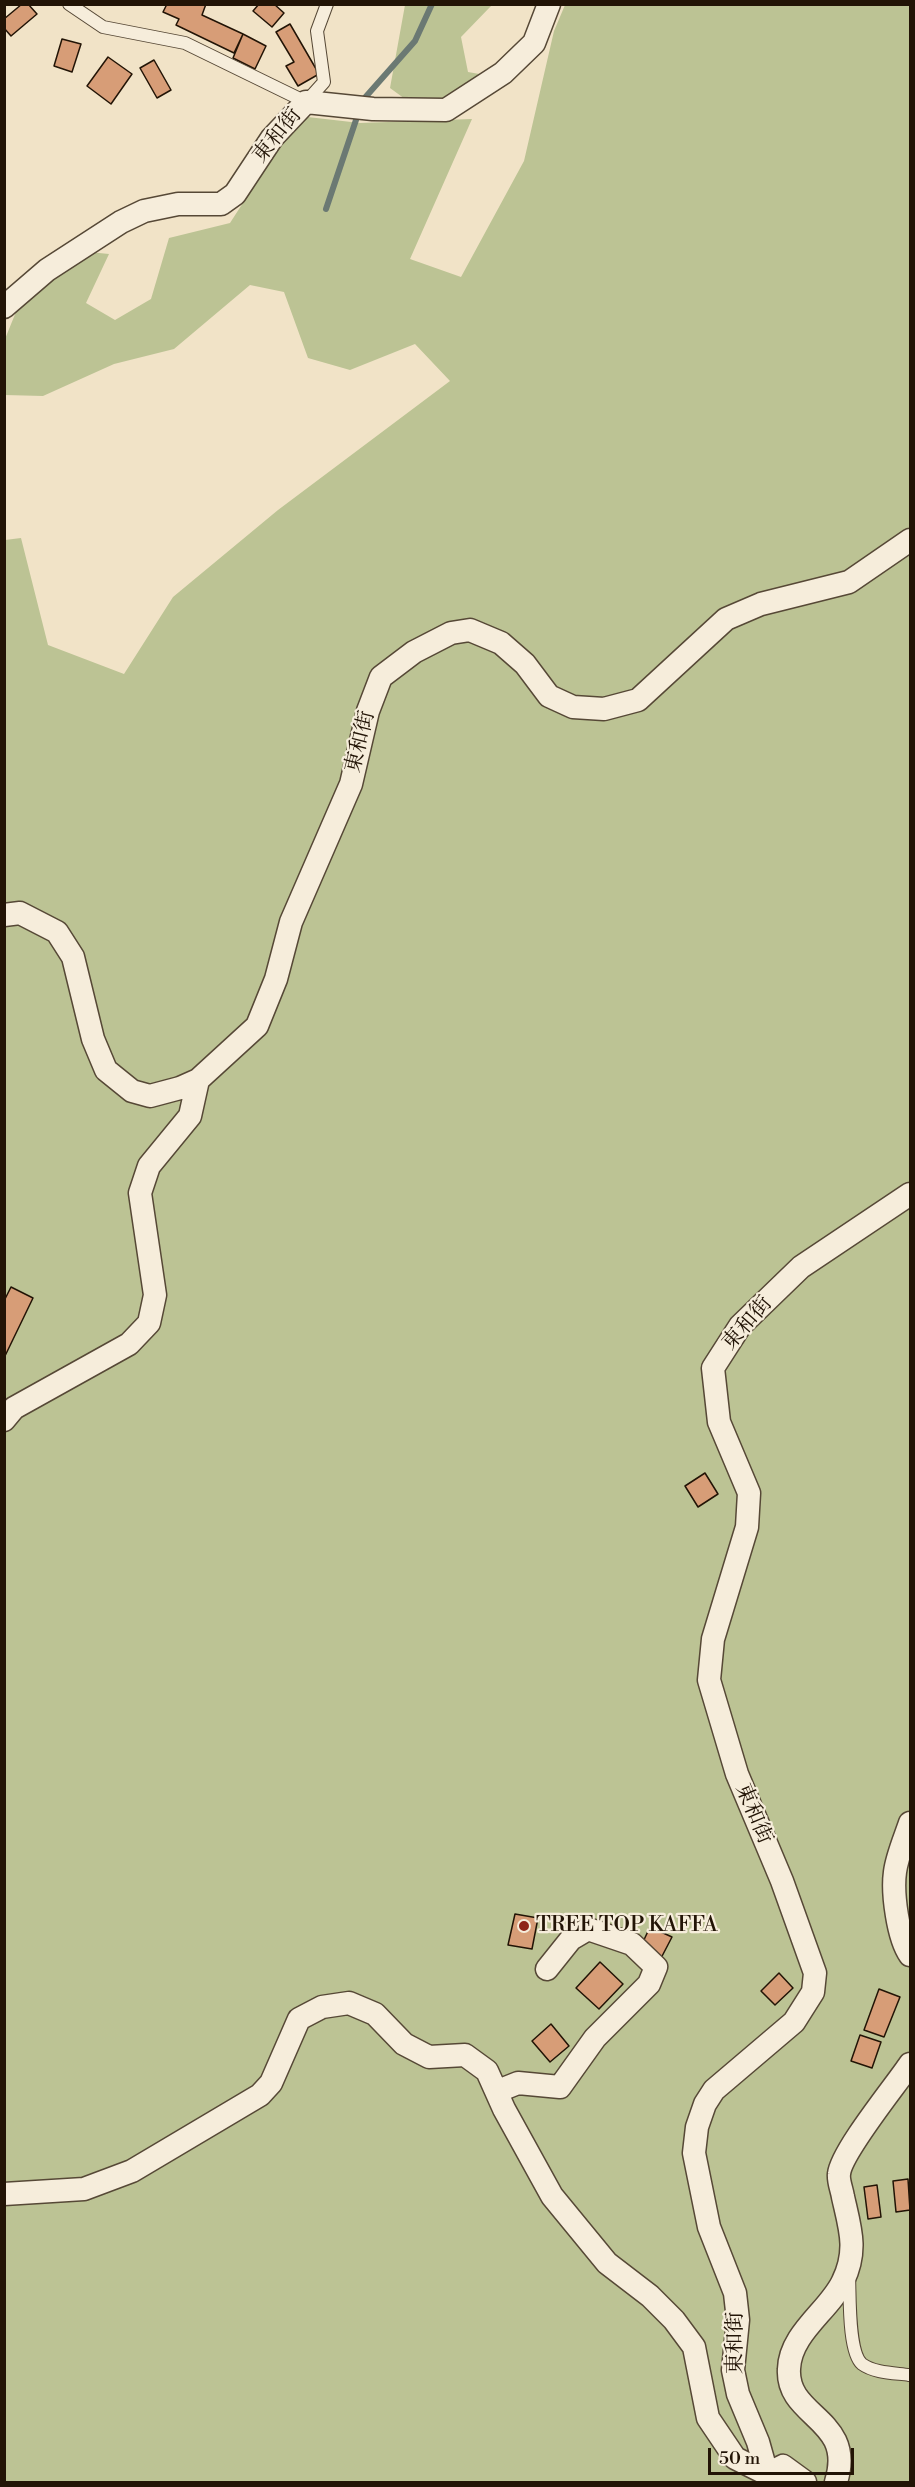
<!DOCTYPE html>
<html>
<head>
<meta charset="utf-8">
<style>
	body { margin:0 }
	#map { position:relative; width:915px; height:2487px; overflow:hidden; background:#f1e3c7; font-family:"Libre Bodoni",serif }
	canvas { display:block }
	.frame { position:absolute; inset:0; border:6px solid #221406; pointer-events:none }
	.scale { position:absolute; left:708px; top:2448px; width:146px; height:27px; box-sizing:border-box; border:3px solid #221406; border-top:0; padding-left:8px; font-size:18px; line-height:21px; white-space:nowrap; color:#221406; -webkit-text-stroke:4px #f6eddb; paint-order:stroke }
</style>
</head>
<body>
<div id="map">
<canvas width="915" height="2487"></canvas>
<div class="frame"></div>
<div class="scale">50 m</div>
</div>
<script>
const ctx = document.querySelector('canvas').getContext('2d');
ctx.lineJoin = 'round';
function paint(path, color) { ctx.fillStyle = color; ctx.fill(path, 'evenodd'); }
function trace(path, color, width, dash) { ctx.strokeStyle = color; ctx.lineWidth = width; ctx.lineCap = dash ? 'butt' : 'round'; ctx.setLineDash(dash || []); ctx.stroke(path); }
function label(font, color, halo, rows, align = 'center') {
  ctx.font = font + ' "Libre Bodoni","Noto Serif TC",serif'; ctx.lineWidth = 4.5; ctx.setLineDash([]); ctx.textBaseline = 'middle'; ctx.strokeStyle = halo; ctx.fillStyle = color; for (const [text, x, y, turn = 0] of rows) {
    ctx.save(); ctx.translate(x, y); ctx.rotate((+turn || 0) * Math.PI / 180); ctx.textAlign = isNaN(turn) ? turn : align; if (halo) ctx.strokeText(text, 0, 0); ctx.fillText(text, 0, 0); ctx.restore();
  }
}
const green = new Path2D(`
	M405,5H492L461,37L468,72L485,75L478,98L416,107L390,88Z
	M565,5H910V2482H5V540L21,538L48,645L124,674L173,597L278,510L450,381L415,344L350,370L308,358L284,292L250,285L174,349L114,364L43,396L5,395V339L20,302L89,252L109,254L86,303L115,320L151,299L169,238L230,223L299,116L360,123L472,119L410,259L461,277L524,161L554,31Z`);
const stream = new Path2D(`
	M362,101L415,41L432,4
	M326,209L356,120`);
const building = new Path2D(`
	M22,4H28L37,14L11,36L4,28V19Z
	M167,4H206L202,15L243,34L234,53L176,25L179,19L163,12Z
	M259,4H274L284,13L272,27L253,11Z
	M290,24L319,74L298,86L286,66L294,62L276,32Z
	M243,34L266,46L255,69L233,58Z
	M62,39L81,44L72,72L54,66Z
	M108,57L132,74L111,104L87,86Z
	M154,60L171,90L157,98L140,68Z
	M11,1287L33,1298L4,1358V1301Z
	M705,1473L718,1494L698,1507L685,1486Z
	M515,1914L538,1918L532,1949L508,1945Z
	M650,1927L672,1937L659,1962L642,1944Z
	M600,1962L623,1984L599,2009L576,1988Z
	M779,1973L793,1988L775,2005L761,1991Z
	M879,1989L900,1997L884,2037L864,2030Z
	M551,2024L569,2046L550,2062L532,2041Z
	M860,2035L881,2042L872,2068L851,2061Z
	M908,2179L910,2210L896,2212L893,2181Z
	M877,2185L881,2217L868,2219L864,2187Z`);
const lane = new Path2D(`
	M69,4L103,27L185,43L306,102L324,82L317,31L327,4
	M849,2275C850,2295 848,2352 862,2364C874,2373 895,2373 909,2375`);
const street = new Path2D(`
	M4,307L47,270L121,222L144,211L178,204H221L235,194L272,138L306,102L373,109L446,110L503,73L534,43L549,4
	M4,915L20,913L57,932L73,957L93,1039L106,1070L132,1091L150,1096L180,1088L198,1080L257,1026L276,979L291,922L351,784L368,711L381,677L414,652L451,633L470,630L501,643L525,664L549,696L573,707L604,709L638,700L726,619L761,604L849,582L910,540
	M4,1420L14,1408L129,1344L149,1323L155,1295L140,1193L149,1166L190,1116L198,1080
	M910,1823C905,1838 897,1856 895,1872C892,1893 898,1938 910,1955
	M498,2091L518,2083L560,2087L595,2038L649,1984L656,1967L632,1944L588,1929L571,1939L547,1969
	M4,2194L84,2189L132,2171L260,2095L271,2083L299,2019L322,2007L349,2003L375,2014L404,2044L429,2057L465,2055L487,2071L504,2109L552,2196L607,2263L650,2296L674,2320L694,2347L708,2418L735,2458L767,2474
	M767,2474L783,2466L805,2482
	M774,2482L767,2474L758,2442L738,2394L733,2370L738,2320L735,2293L709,2227L694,2153L697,2127L705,2104L714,2090L794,2022L813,1992L815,1973L782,1881L737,1774L709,1680L713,1639L747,1527L749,1493L719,1422L713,1368L740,1326L801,1267L910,1194
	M836,2482C856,2418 786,2418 789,2369C790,2333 830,2310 843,2281C858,2250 850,2228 843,2197C842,2190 838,2181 839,2174C841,2152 896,2085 910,2064`);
const markers = [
	[524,1926,6,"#8f2418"]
];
const streetNames = [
	["東和街",278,136,-51],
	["東和街",361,742,-76],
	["東和街",748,1324,-49],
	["東和街",753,1814,67],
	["東和街",736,2343,-90]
];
const poiNames = [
	["TREE TOP KAFFA",536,1926]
];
paint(green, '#bcc394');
trace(stream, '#6b7973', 6);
paint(building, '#d79d77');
trace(building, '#221406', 1.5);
trace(lane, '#564836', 14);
trace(street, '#564836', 25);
trace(lane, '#f6eddb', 12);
trace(street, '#f6eddb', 22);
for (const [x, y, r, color] of markers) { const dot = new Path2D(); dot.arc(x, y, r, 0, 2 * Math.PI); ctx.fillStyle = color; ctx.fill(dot); trace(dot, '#f6eddb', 2); }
label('21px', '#221406', '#f6eddb', streetNames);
label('21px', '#221406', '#f6eddb', poiNames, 'left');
</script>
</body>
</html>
